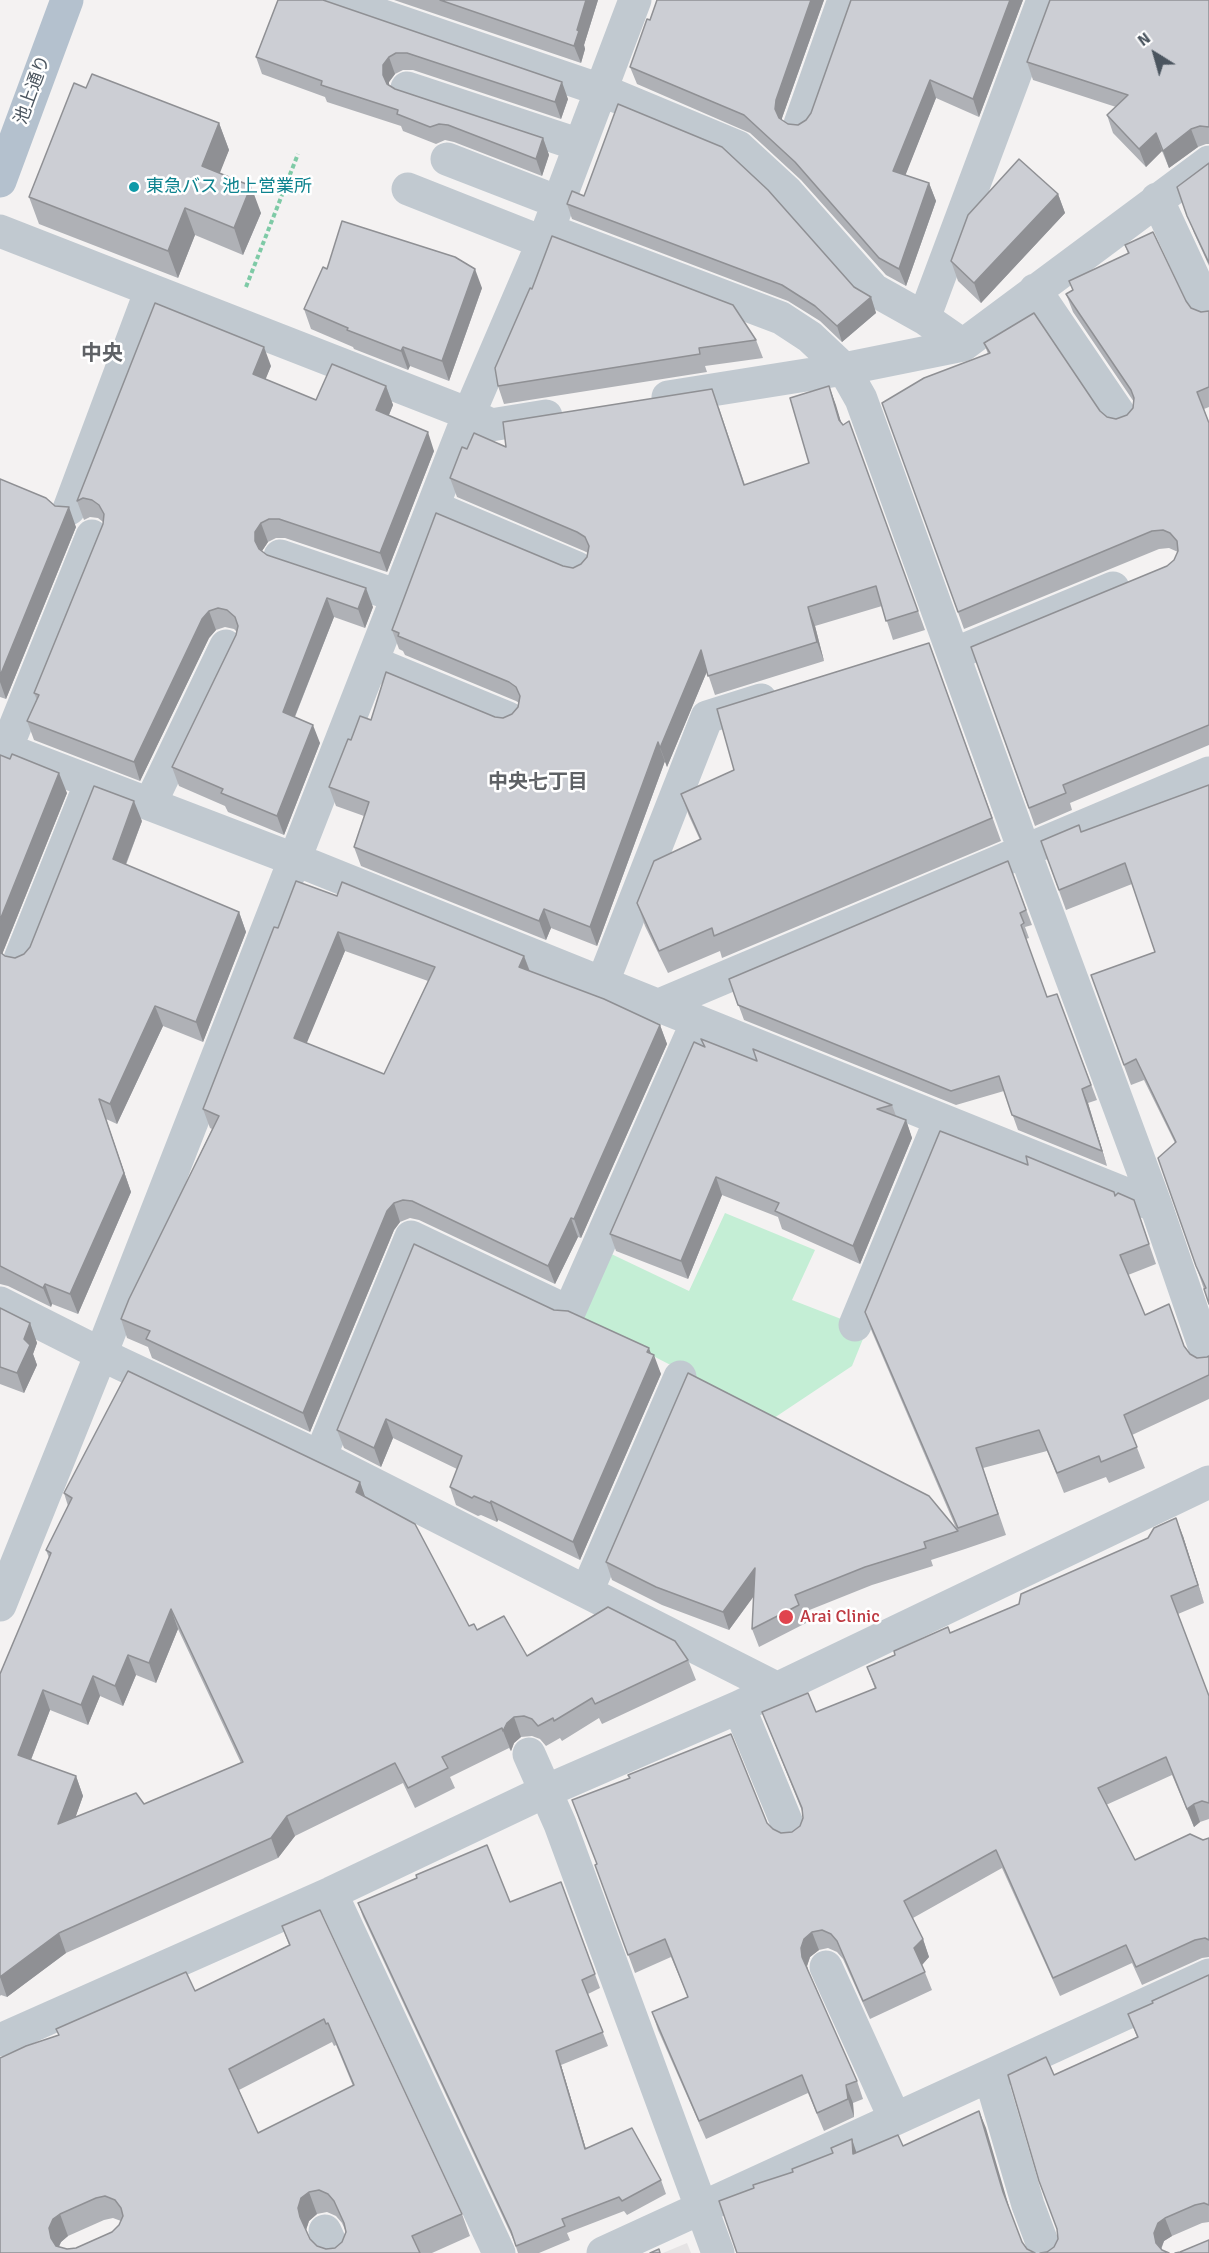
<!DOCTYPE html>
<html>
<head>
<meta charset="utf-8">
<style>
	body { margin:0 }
	#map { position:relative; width:1209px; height:2253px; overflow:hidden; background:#f4f2f2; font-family:Signika,sans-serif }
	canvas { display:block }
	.north { position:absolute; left:1125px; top:24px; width:60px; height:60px; -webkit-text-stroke:4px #fff; paint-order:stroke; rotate:323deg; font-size:16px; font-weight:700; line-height:24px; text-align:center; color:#4b555f }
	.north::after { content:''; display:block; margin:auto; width:21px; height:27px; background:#4b555f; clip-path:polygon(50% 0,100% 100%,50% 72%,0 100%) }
</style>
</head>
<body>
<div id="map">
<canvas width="1209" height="2253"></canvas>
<div class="north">N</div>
</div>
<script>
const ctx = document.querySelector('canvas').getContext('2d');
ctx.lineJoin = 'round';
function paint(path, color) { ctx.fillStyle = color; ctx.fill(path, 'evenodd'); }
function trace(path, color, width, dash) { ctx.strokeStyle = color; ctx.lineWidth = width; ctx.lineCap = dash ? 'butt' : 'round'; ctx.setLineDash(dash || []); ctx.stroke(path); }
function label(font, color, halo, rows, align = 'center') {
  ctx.font = font + ' Signika,"Noto Sans JP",sans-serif'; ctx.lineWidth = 5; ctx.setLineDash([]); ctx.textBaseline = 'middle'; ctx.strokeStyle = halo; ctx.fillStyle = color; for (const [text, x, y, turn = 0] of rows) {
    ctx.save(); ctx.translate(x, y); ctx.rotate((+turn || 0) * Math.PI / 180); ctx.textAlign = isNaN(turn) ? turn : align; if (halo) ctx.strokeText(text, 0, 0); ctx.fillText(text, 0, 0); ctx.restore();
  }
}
const education = new Path2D(`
	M687,2243L691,2253H663Z`);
const green = new Path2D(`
	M725,1213L815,1250L792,1300L867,1329L852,1366L774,1418L575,1316L605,1251L689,1291Z`);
const path = new Path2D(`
	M246,287L298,154`);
const minor = new Path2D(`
	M336,0L601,90L738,147L787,192L874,290L924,318L963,345
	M407,88L580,145
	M800,124L844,0
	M447,159L558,202
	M408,189L542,242
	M1157,199L1209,311
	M548,230L781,318L810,337L844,369L861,399L1024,850L1156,1206L1209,1360
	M0,231L469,414L491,425L546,416
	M1035,290L1122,418
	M924,318L1043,0
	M668,397L844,369L963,345L1209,162
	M433,507L577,568
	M69,509L151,290
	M280,556L398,596
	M954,654L1113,588
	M372,662L508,718
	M0,747L314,867L1156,1206
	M6,749L92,536
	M150,804L226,646
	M20,959L91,782
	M602,984L707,717L761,700
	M657,1006L1209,773
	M0,1303L119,1363L320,1457L778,1689
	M855,1325L940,1120
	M320,1457L411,1237L569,1312L697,1022
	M587,1591L680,1377
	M0,1605L101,1354L469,414L548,230L635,0
	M739,1707L791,1833
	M529,1754L560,1824L718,2253
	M331,1893L499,2253
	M826,1967L895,2119
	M0,2040L331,1893L546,1791L739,1707L1209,1482
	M990,2076L1028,2205L1046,2253
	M325,2231L335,2253
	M603,2253L1209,1975`);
const major = new Path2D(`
	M0,181L67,0`);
const wall = new Path2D(`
	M278,0L568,99L561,119L413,70H403L395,74L389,82V85L395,89L543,138L549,155L542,176L454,142L445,140L436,144L403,131L401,126L327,102L325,97L262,74L256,57Z
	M394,0H598L584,45L585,49L581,63Z
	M657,0H824L782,118V120L788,124L798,125L1023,0L979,117L936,98L905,175L929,183L936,201L906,286L886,275L801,180L750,133L637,84L630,67L650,20Z
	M1209,0V144H1206L1198,147L1169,168L1162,151L1146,167L1113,133L1107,115L1116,107L1033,80L1027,62Z
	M86,88L219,123L229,150L219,173L261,213L243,255L195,235L178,278L39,224L29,197Z
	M1209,163V266L1194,233L1177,187Z
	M1058,194L1065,213L981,303L958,281L951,261Z
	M567,204L854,287L871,297L876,313L842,342L820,321L788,301L572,219Z
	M1125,245L1186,301L1191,308L1201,312L1209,311V407L1204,409L1209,423V745L1070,803L1072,810L1035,826L971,647L1167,566L1174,560L1178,552L1169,548L1159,549L964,629L882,403L988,354L984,343L1100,411L1107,417L1116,419L1127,415L1133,408L1134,402L1073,312L1066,294L1073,290L1069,281L1128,254Z
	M327,269L482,288L449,381L410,366L408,370L354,349L353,347L311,329L304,309Z
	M756,340L763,358L705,366L707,372L504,404L498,386L495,368Z
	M271,366L265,379L316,400L386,386L393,405L389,415L434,451L387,572L285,538H276L268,542L262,551L267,555L373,607L365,628L334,617L295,717L320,743L284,835L228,812L225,806L179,786L172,767L236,635L237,632L234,629L225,627L216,630L209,638L140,781L34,740L27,721L37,700L34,693L103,524V522L98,518L90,517L84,520L77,501Z
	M829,386L841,422L843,425L849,421L925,630L893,640L882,606L815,626L824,661L715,695L707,671L667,767L665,761L597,946L551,928L546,940L361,866L354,847L364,816L336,806L329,787L351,740L371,720L495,717L503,718L512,714L518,707L519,703L516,701L405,655L403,651L399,649L392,630L563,566L573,568L581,564L587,557L588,553L584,551L457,497L450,478L467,449L506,447L719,408L745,485L809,463Z
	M0,479L76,527L6,699L0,697Z
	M929,643L1001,841L722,958L720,951L668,973L645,926L637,903L700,840L689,816L681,794L734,770Z
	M0,755L67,793L3,952L2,954L5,956L15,958L24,954L142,821L126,865L239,912L246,932L203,1042L163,1026L117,1124L106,1119L131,1192L78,1314L52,1304L51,1307L8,1286L0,1284Z
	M1209,785V1304L1196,1266L1175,1143L1144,1080L1131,1085L1091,975L1155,952L1132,884L1066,910L1041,841L1081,832Z
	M1008,861L1032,925L1025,927L1029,938L1026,939L1047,997L1057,994L1097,1100L1088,1103L1107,1166L1018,1130L1004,1091L956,1105L744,1020L729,979Z
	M337,896L524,956L530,971L660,1025L667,1044L581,1238L578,1237L555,1284L419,1220L410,1218L400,1222L394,1230L310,1432L152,1358L148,1347L127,1338L121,1319L212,1129L210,1128L203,1109L278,928ZM345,951L428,981L384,1074L306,1043Z
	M701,1039L757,1061L892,1105L896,1116L906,1120L912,1138L860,1264L782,1229L778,1217L722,1195L688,1279L616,1251L610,1234L704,1047Z
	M1028,1165L1115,1195L1134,1200L1156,1264L1128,1275L1145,1315L1185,1347L1190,1354L1197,1358L1207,1357L1209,1356V1399L1132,1435L1145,1468L1109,1483L1106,1477L1064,1493L1047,1451L983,1468L1006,1535L965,1549L964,1545L965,1549L931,1560L933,1566L872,1585L802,1613L806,1623L759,1647L752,1629L754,1596L729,1630L662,1605L612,1580L606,1562L956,1528L872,1332L865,1312Z
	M0,1308L30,1323L37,1343L33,1354L37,1365L24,1393L0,1384Z
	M554,1310L651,1354L661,1374L580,1560L498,1520L497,1522L481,1515L478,1516L456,1505L450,1487L457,1469L393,1438L381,1467L344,1448L337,1430Z
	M360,1482L365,1497L469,1626L477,1630L527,1656L688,1660L696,1680L602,1724L599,1718L562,1741L560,1738L546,1746L540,1739L532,1736L521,1737L514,1743L511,1751L509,1748L450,1777L455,1788L415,1808L403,1783L295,1836L278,1858L66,1953L7,1997L1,1995L0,1996V1674L49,1558L46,1550L68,1506L64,1493ZM178,1629L241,1763L144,1804L75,1818L83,1796L76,1776L31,1760L50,1710L88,1725L100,1696L123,1706L136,1675L156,1683Z
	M1183,1536L1204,1603L1178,1614L1209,1696V1819L1200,1822L1194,1827L1172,1775L1106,1805L1135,1860L1209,1838V1957L1202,1958L1142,1985L1132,1963L1060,1996L1002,1868L913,1918L923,1939L929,1957L922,1965L932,1990L870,2019L843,1959L837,1952L828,1948L819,1950L810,1957L807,1966L808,1970L857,2081L863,2099L853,2103L854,2117L824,2131L808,2093L706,2139L658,2030L652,2012L688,1997L671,1957L635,1973L595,1865L767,1823L773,1829L781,1833L792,1832L800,1826L803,1818L802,1811L762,1712H816L875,1689L867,1667Z
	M561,1882L600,1988L588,1994L608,2046L561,2065L586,2149L661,2180L666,2194L627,2215L624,2211L567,2233L570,2240L539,2253H518L514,2241L363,1917L358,1903L510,1902Z
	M282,1926L462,2214L470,2236L432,2253H0L195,1991L289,1945ZM332,2042L334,2046L336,2045L353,2086L258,2133L239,2090ZM327,2212L336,2216L342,2223L346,2232L342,2242L335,2248L326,2249L317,2246L310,2239L306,2230L309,2221L317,2214ZM113,2218L121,2221L119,2225L112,2232L76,2248L67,2249L59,2247L61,2242L68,2236L104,2220Z
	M1209,1975V2222L1202,2223L1172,2236L1164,2241L1161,2250L1047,2252L1054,2247L1058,2239L1054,2075L1137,2037L1128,2014L1153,2004Z`);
const shadedWall = new Path2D(`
	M586,0H598L584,45L585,49L581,63L574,46L577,30Z
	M811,0H824L782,118V127L775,109L776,100Z
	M1010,0H1023L979,117L973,99Z
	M389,57L395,74L389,82V92L383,75V65Z
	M930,80L936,98L900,189L893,171Z
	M562,82L568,99L561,119L555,102Z
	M219,123L229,150L212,193L202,166Z
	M1191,129L1198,147L1169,168L1163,151Z
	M1156,133L1162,151L1146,167L1139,149Z
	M543,138L549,155L542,176L536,159Z
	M929,183L936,201L906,286L899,269Z
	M251,186L261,213L243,255L234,228Z
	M1058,194L1065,213L981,303L974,283Z
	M185,208L195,235L178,278L168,251Z
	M475,269L482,288L449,381L442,361Z
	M871,297L876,313L842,342L837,326Z
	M264,347L271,366L260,393L253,374Z
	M403,347L410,366L408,370L401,351Z
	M386,386L393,405L383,429L376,410Z
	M829,386L836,405L846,439L839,420Z
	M428,432L434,451L387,572L380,553Z
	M69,507L76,527L6,699L0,682V676Z
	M261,523L268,542L262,551V560L255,541V532Z
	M366,588L373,607L365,628L358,609Z
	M327,598L334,617L289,731L283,712Z
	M808,607L815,626L824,661L817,642Z
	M209,611L216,630L209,638L140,781L134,762L202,619Z
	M701,650L708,669L667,767L660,748Z
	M313,725L320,743L284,835L277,816Z
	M658,742L665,761L597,946L590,927Z
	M59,773L67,793L3,952L1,961L0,957V920Z
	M134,801L142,821L120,879L113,859Z
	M544,909L551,928L546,940L539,921Z
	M239,912L246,932L203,1042L196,1022Z
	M338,932L345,951L301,1057L294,1038Z
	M524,956L531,975L519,967Z
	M155,1006L163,1026L117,1124L110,1104Z
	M660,1025L667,1044L581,1238L574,1219Z
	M1082,1089L1088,1103L1107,1166L1102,1151Z
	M99,1099L131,1192L78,1314L70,1294Z
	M906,1120L912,1138L860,1264L853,1246Z
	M716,1177L722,1195L688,1279L681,1261Z
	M394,1203L400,1222L394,1230L310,1432L303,1413L387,1211Z
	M571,1218L578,1237L555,1284L548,1266Z
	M45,1284L52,1304L51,1307L43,1288Z
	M30,1323L37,1343L33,1354L37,1365L24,1393L17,1373L24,1339Z
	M649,1348L653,1359L654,1355L661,1374L580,1560L573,1542Z
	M386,1419L393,1438L381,1467L374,1448Z
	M360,1482L367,1502L356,1492Z
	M491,1501L498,1520L497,1522L490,1503Z
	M1176,1518L1183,1536L1204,1603L1198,1585Z
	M755,1568L761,1586L729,1630L723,1612Z
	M171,1609L178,1629L156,1683L149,1663Z
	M128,1655L136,1675L123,1706L115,1686Z
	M93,1676L100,1696L88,1725L81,1705Z
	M43,1690L50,1710L25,1775L18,1755Z
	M514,1717L521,1737L514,1743L511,1751L503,1731L507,1723Z
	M76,1776L83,1796L66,1844L58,1824Z
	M1194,1804L1200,1822L1194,1827L1187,1809Z
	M287,1816L295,1836L278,1858L271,1838Z
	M812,1932L819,1950L810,1957L807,1966L809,1975L802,1957L801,1948L804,1939Z
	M59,1933L66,1953L7,1997L0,1977Z
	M923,1939L929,1957L921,1966L914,1948Z
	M556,2051L561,2065L590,2163L585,2149Z
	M846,2085L853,2103L854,2117L848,2099Z
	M979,2111L986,2128L1010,2210L1003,2192Z
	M852,2139L858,2157L853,2154Z
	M309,2192L317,2214L309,2221L306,2230L300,2217L298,2208L301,2198Z
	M60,2214L68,2236L61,2242L57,2250L51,2238L49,2228L53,2219Z
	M1165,2218L1172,2236L1164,2241L1160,2251L1156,2243L1154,2233L1158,2223Z`);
const building = new Path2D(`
	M278,0H323L562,82L555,102L407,53H396L389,57L383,65V75L387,84L395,89L543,138L536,159L448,125L439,124L430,127L397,114L398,110L321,85L322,81L256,57Z
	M440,0H586L577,30L579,31L574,46Z
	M657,0H811L776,100L775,109L779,118L788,124L798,125L806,120L811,113L851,0H1010L973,99L930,80L893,171L929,183L899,269L879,258L795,162L744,115L630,67L647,19L650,20Z
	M1050,0H1209V127L1200,126L1191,129L1163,151L1156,133L1139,149L1107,115L1128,95L1027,62Z
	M92,74L219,123L202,166L251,186L234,228L185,208L168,251L29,197L74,83L86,88Z
	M618,104L722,147L768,190L854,287L871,297L837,326L815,306L782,285L567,204L572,191L584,196Z
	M1019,159L1058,194L974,283L951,261L968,215Z
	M1209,163V263L1187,216L1177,187Z
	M342,221L455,257L475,269L442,361L403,347L401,351L347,330L348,328L304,309L323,267L327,269Z
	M1153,232L1186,301L1191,308L1201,312L1209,311V387L1197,392L1209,423V725L1063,785L1066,793L1029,808L971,647L1167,566L1174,560L1178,551L1177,541L1170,533L1163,530L1152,531L958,612L882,403L924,378L990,353L984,343L1034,313L1100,411L1107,417L1116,419L1127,415L1133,408L1134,398L1131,390L1066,294L1073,290L1069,281L1129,253L1125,245Z
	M552,236L733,305L756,340L699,348L700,354L498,386L495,368L530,288L532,289Z
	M155,303L264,347L253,374L316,400L332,364L386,386L376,410L428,432L380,553L279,519H269L261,523L255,532V541L259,549L267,555L366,588L358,609L327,598L283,712L313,725L277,816L221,793L223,789L172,767L236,635L238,626L235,617L227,610L218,608L209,611L202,619L134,762L27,721L39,695L34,693L103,524L104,514L99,505L92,500L83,498L77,501Z
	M829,386L839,420L843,425L849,421L918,611L886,621L876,586L808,607L817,642L708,676L701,650L660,748L658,742L590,927L544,909L539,921L354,847L369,802L329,787L348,739L351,740L360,716L371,720L386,672L495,717L503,718L512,714L518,707L520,696L516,687L509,682L398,636L399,633L392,630L436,513L563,566L573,568L581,564L587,557L589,546L585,537L577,532L450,478L462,447L467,449L474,433L506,447L503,422L712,389L744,485L809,463L790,398Z
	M0,479L46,498L55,506L69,507L0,676Z
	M929,643L992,818L714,936L712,928L659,951L637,903L654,861L701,839L681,794L734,770L717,709Z
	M12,754L59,773L0,920V755L10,759Z
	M1209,785V1304L1204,1289L1206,1288L1196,1266L1158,1158L1176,1142L1136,1059L1124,1065L1091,975L1155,952L1125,863L1059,890L1041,841L1079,825L1081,832Z
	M94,786L134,801L113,859L239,912L196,1022L155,1006L110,1104L99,1099L124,1173L70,1294L45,1284L43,1288L0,1266V952L5,956L15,958L24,954L30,947Z
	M1008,861L1026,910L1020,913L1024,923L1021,925L1047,997L1057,994L1091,1085L1082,1089L1102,1151L1012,1115L999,1076L951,1091L738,1005L729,979Z
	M296,881L337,896L342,882L524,956L519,967L604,999L660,1025L574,1219L571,1218L548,1266L412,1201L403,1200L394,1203L387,1211L303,1413L146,1339L150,1331L121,1319L129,1299L219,1116L203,1109L274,927L278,928ZM338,932L435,967L384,1074L294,1038Z
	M701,1039L757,1061L753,1049L892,1105L877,1109L906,1120L853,1246L775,1211L779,1203L716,1177L681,1261L610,1234L694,1042L705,1047Z
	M940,1131L1028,1165L1026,1156L1114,1192L1115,1196L1118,1193L1134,1200L1149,1244L1120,1255L1145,1315L1169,1304L1184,1346L1190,1354L1197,1358L1207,1357L1209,1356V1375L1124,1415L1137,1447L1101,1462L1099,1456L1057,1473L1039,1430L976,1448L998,1514L958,1528L865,1312Z
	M414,1244L554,1310L568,1311L649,1348L647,1352L654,1355L573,1542L491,1501L490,1503L474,1496L472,1498L450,1487L462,1456L386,1419L374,1448L337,1430Z
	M0,1308L30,1323L24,1339L30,1345L17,1373L0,1367Z
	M128,1371L360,1482L356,1492L415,1524L469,1626L474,1624L477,1630L504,1616L527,1656L608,1607L675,1641L688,1660L595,1704L592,1698L554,1721L553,1718L538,1726L532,1719L524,1716L514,1717L507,1723L503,1731L502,1728L442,1757L448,1768L408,1788L395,1763L287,1816L271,1838L59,1933L0,1977V1674L51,1553L46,1550L72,1498L64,1493ZM171,1609L243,1762L144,1804L136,1793L58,1824L76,1776L18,1755L43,1690L81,1705L93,1676L115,1686L128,1655L149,1663Z
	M688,1373L929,1496L958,1531L924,1542L926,1548L865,1567L795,1595L799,1605L752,1629L755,1568L723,1612L656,1587L606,1562Z
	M1176,1518L1198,1585L1171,1596L1209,1696V1803L1202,1801L1194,1804L1187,1809L1166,1757L1098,1788L1135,1860L1190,1834L1203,1840L1209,1838V1940L1205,1938L1195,1940L1136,1967L1126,1945L1053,1978L996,1850L904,1901L923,1939L914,1948L925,1972L863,2001L837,1941L831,1934L822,1930L812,1932L804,1939L801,1948L802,1957L857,2081L846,2085L848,2099L817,2113L802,2075L699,2121L652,2012L688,1997L665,1939L628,1955L595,1865L597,1864L572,1800L630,1778L628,1775L731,1734L767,1823L773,1829L781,1833L792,1832L800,1826L803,1818L802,1808L762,1712L808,1693L816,1712L876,1688L867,1667L895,1655L894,1651L948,1627L950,1633L1019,1604L1021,1594L1148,1538L1154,1528Z
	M487,1845L510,1902L561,1882L595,1974L582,1980L603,2032L556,2051L585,2149L632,2128L661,2180L622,2201L619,2197L562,2219L565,2226L516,2246L511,2231L358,1903L417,1878L416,1875Z
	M320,1910L462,2214L412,2236L420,2253H0V2058L26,2046L59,2035L56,2029L186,1972L195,1991L290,1945L282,1926ZM324,2019L326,2024L328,2023L354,2085L258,2133L229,2069ZM319,2190L328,2194L334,2201L344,2223L346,2232L342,2242L335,2248L326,2249L317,2246L310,2239L300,2217L298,2208L301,2198L309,2192ZM105,2196L115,2200L121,2208L123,2216L119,2225L112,2232L76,2248L67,2249L56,2246L51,2238L49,2228L53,2219L60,2214L96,2198Z
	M1209,1975V2205L1204,2203L1195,2205L1165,2218L1158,2223L1154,2233L1156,2243L1162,2250L1169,2253H1040L1047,2252L1054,2247L1058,2239L1057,2229L1039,2181L1008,2075L1046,2057L1054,2075L1138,2037L1128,2014L1153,2003L1152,2001Z
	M979,2111L1003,2192L1022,2242L1027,2249L1035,2253H737L719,2201L754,2188L753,2185L793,2172L792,2169L833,2153L831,2148L852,2139L853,2154L898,2135L903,2146Z
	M1209,2240V2253H1175L1180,2252Z
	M659,2249L660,2253H650Z`);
const markers = [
	[134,187,6,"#0f9aa8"],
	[786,1617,8,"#e0444e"]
];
const streetNames = [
	["池上通り",33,90,-70]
];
const cultureNames = [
	["東急バス 池上営業所",146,187]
];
const healthNames = [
	["Arai Clinic",800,1617]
];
const neighbourhoodNames = [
	["中央七丁目",538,783]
];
const quarterNames = [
	["中央",102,354]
];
paint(education, '#e5e3e4');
paint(green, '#c4eed5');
trace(path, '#7ecaa6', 4, [4.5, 3]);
trace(minor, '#c1c9d0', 33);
trace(major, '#b4c1ce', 33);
paint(wall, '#afb1b6');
paint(shadedWall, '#8f9094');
paint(building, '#ccced4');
trace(building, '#8f9094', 1.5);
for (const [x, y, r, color] of markers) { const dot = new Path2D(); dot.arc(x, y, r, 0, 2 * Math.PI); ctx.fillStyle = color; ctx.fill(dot); trace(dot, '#fff', 2); }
label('18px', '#4b555f', '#fff', streetNames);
label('18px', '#0d838f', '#fff', cultureNames, 'left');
label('18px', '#be3a42', '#fff', healthNames, 'left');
label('bold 20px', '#5f6266', '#fff', neighbourhoodNames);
label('bold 21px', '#5f6266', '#fff', quarterNames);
</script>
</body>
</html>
